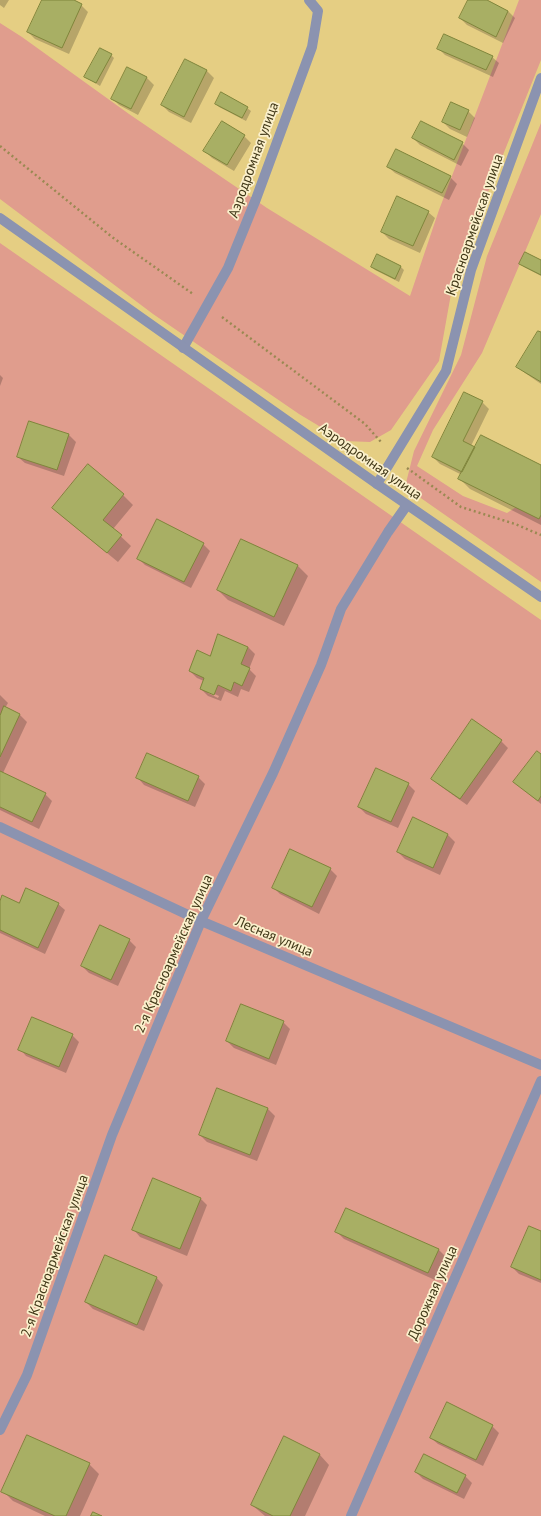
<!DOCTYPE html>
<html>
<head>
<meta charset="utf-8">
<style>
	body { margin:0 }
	canvas { display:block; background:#e5ce83 }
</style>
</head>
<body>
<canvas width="541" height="1516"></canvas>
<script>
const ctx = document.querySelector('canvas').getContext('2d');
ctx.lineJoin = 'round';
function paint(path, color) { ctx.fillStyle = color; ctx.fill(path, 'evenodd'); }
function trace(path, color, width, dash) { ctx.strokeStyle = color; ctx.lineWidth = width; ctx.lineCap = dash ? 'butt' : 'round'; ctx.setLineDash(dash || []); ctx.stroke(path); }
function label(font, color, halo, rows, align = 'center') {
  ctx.font = font + ' "PT Sans",sans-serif'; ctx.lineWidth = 3.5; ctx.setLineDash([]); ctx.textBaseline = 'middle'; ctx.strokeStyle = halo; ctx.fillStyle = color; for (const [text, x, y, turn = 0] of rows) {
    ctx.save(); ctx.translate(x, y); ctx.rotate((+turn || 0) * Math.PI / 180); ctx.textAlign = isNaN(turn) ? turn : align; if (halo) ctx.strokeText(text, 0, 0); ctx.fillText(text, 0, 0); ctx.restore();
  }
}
const green = new Path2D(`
	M519,0H541V60L454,277L439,361L391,430L370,442L344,441L299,414L153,314L0,199V23L22,37L129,114L267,208L410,296L439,210Z
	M541,123V214L482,353L433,430L417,466L463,496L507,513L531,497L541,476V582L405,487L414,451L461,355L487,256Z
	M0,243L541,620V1516H0Z`);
const shadow = new Path2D(`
	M0,0H9L4,8L0,5Z
	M43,0H71L81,5L88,12L69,54L35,39L28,32Z
	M470,0H485L508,11L515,18L503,43L467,25L460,18Z
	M439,49L492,57L499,63L493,77L445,55Z
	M111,55L114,58L100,86L85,77Z
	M185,60L207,71L214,78L191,123L169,112L162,105Z
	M127,68L147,78L154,85L138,115L119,105L112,98Z
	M221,94L247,108L251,111L246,121L219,107L216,104Z
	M468,111L475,118L467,137L450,129L443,122Z
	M244,136L251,143L234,171L212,158L205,151Z
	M413,138L462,143L469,150L461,166L420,145Z
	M388,167L450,177L457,184L449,200L395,173Z
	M428,212L435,218L420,253L389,239L382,232Z
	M377,256L401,267L404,270L399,282L375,270L372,267Z
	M541,261V276L524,267L521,264Z
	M541,333V384L525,373L518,366Z
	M0,375L3,378L0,386Z
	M482,402L489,409L471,446L541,466V525L470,489L460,479L462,475L440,464L433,457Z
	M69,435L76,442L64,476L25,463L18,457Z
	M123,495L133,505L113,529L131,546L118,562L63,517L53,508Z
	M242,540L298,566L308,576L284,626L228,600L218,590Z
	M203,544L210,551L191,588L145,565L138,558Z
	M248,647L255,654L249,669L256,676L249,692L241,689L238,697L225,691L221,701L208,696L201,689L204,681L197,678L190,671L210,657ZM208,691L219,696L218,698L208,693Z
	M0,695L8,703L5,708L20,715L27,722L3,773L45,794L52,801L39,829L0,810Z
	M501,741L508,748L467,805L439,785L432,778Z
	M541,755V804L515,782Z
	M198,777L205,784L195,807L144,785L138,778Z
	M408,784L415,791L398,828L366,814L359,807Z
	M413,819L448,835L455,842L440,875L405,859L398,852Z
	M330,869L337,876L319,914L280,894L273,887Z
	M0,903L20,904H58L65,910L45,954L0,933Z
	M129,940L136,947L118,986L89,973L82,966Z
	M283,1022L290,1029L276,1065L234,1048L227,1041Z
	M72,1035L79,1042L66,1073L26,1056L20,1049Z
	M218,1090L268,1109L275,1116L257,1161L207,1142L200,1135Z
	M200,1198L207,1205L187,1256L140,1237L134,1230Z
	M347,1209L439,1250L446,1257L435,1280L344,1239L337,1232Z
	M541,1232V1283L519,1274L512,1267Z
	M106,1256L157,1278L163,1285L144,1331L93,1309L86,1302Z
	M492,1426L499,1433L483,1466L438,1444L431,1438Z
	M320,1455L329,1465L305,1516H265L252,1505Z
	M89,1464L99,1474L80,1516H45L13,1501L3,1491Z
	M416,1472L465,1476L472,1483L464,1499L423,1479Z`);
const building = new Path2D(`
	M42,0H74L82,4L62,48L27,32Z
	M468,0H487L508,11L496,37L459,18Z
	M444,34L493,56L486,70L437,49Z
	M100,48L112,54L96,83L84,77Z
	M185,59L207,70L184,117L161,105Z
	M127,67L147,77L131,109L111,99Z
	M221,92L248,107L242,118L215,104Z
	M451,102L469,110L460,130L442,122Z
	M222,121L245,135L227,165L203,151Z
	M421,121L463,142L454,160L412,138Z
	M396,149L451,176L442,193L387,167Z
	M397,196L429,211L413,246L381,232Z
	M525,252L541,260V275L519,264Z
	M377,254L401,266L395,279L371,267Z
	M538,331L541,332V382L516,367Z
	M464,392L483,401L463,441L475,447L462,472L432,457Z
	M29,421L69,434L57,470L17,457Z
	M481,435L541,465V515L539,519L458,479Z
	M88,464L124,494L103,520L122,535L107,553L52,508Z
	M157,519L204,543L184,582L137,559Z
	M241,539L298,565L274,617L217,590Z
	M218,634L248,647L241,664L250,668L242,686L234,682L231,691L218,685L214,695L200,689L204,678L189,671L197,650L210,656Z
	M4,706L20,714L0,757V716Z
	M472,719L502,740L460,799L431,779Z
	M537,751L541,754V796L538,801L513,782Z
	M147,753L199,776L188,801L136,778Z
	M376,768L409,783L391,822L358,807Z
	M0,771L46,793L32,822L0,807Z
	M413,817L448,834L433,868L397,852Z
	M290,849L331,868L312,907L272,888Z
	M26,888L59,903L38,948L0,930V901L2,895L19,903Z
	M100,925L130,939L111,980L81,966Z
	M241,1004L284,1021L269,1059L226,1041Z
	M32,1017L73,1034L59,1067L18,1050Z
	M217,1088L268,1108L250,1155L199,1135Z
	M153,1178L201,1198L180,1249L132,1230Z
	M346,1208L439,1249L428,1273L335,1232Z
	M529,1226L541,1231V1280L511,1267Z
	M105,1255L157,1277L137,1325L85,1302Z
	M447,1402L493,1425L476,1460L430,1438Z
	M27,1435L90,1463L66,1516H55L1,1492Z
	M284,1436L320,1454L290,1516H273L251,1505Z
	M424,1454L466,1475L457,1493L415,1472Z
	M93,1512L102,1516H91Z`);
const path = new Path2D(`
	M0,146L112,237L193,294
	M222,317L365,424L381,442
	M407,468L461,507L515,524L541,535`);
const minor = new Path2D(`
	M183,348L228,268L256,199L312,47L318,11L309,0
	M377,484L446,371L471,270L541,78
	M0,827L201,921L541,1065
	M0,1430L27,1375L112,1135L201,921L273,773L321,665L341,609L388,532L407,505
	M351,1516L541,1081`);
const tertiary = new Path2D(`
	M0,218L377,484L541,597`);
const streetNames = [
	["Аэродромная улица",254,160,-70],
	["Красноармейская улица",475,225,-71],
	["Аэродромная улица",370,462,35],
	["Лесная улица",274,937,23],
	["2-я Красноармейская улица",174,954,-66],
	["2-я Красноармейская улица",55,1256,-70],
	["Дорожная улица",433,1293,-66]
];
paint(green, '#e09d8d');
paint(shadow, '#0003');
paint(building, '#a8af64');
trace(building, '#7f853b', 1);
trace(path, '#9a8952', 2.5, [2, 3]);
trace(minor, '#8b93b0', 10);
trace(tertiary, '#8b93b0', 10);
label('14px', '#413818', '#fbf0cc', streetNames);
</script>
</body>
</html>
